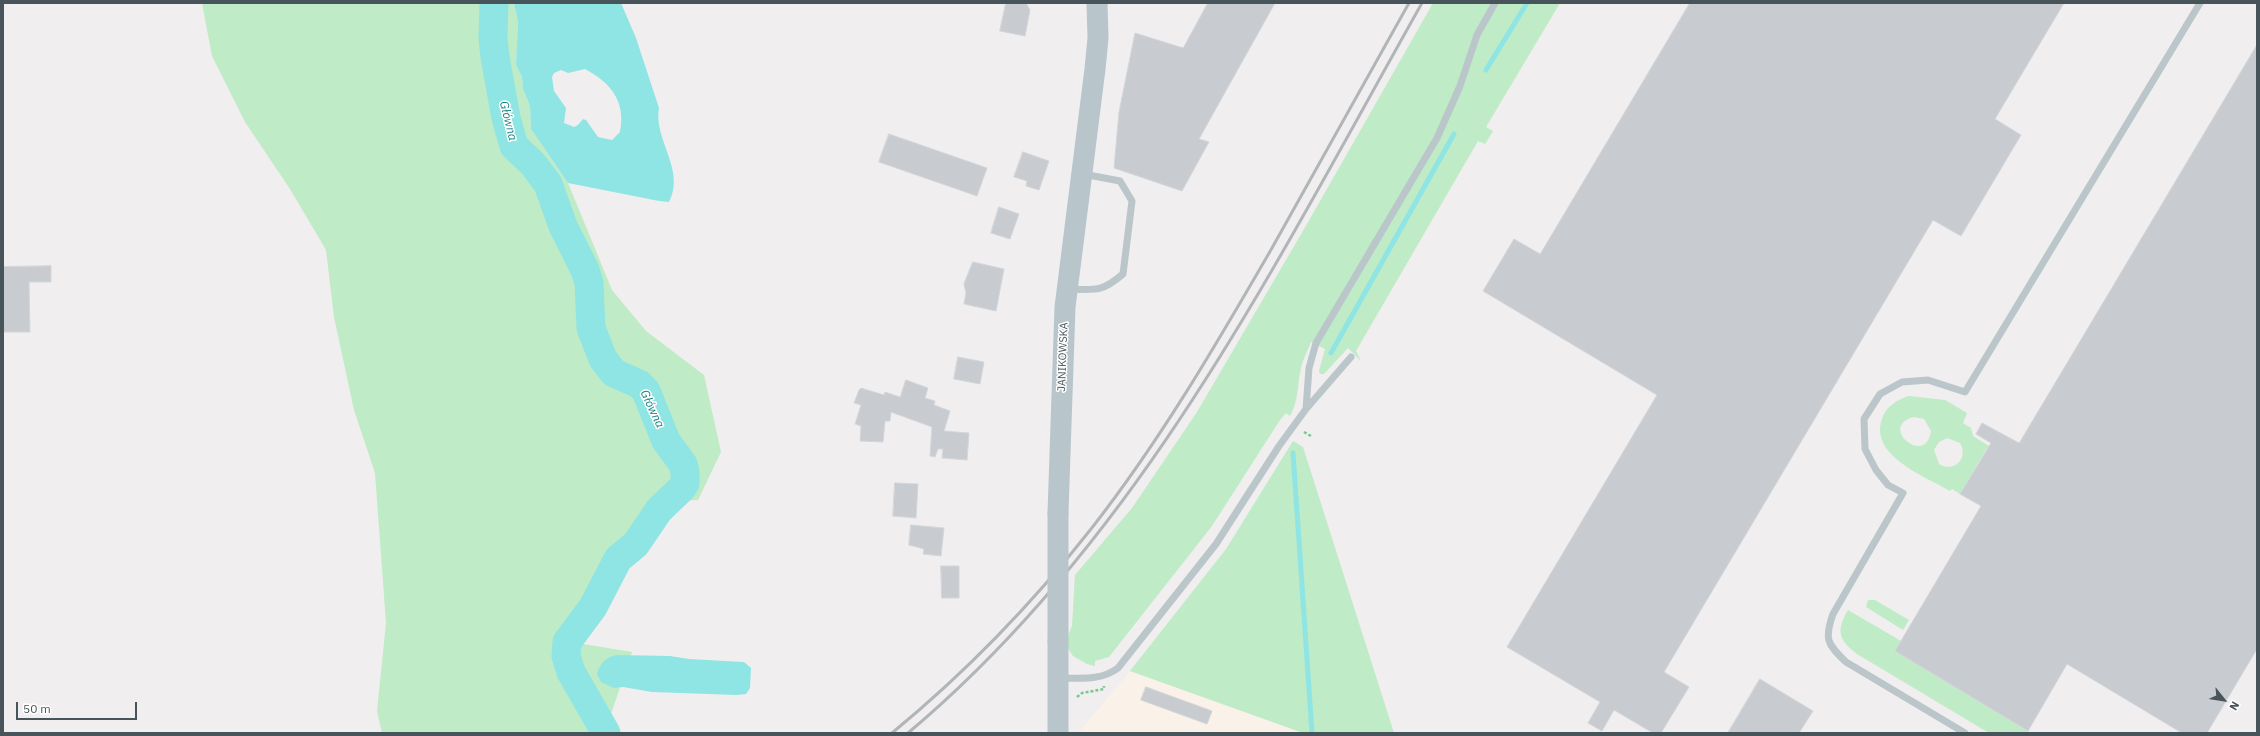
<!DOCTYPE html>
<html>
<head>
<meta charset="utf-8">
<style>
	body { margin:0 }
	#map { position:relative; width:2260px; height:736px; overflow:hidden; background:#f0eeef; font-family:"IBM Plex Sans",sans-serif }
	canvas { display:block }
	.frame { position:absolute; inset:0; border:4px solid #47555a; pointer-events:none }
	.north { position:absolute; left:2204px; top:680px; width:40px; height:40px; -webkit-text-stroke:3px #fff; paint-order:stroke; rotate:120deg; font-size:11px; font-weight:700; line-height:16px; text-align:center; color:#47555a }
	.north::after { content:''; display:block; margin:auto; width:14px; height:18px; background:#47555a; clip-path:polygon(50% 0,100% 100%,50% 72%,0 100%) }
	.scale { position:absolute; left:16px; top:702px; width:121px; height:18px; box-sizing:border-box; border:2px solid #47555a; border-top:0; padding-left:5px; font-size:12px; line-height:14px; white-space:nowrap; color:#47555a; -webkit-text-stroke:3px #fff; paint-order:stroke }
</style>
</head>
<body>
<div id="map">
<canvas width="2260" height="736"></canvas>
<div class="frame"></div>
<div class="north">N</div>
<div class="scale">50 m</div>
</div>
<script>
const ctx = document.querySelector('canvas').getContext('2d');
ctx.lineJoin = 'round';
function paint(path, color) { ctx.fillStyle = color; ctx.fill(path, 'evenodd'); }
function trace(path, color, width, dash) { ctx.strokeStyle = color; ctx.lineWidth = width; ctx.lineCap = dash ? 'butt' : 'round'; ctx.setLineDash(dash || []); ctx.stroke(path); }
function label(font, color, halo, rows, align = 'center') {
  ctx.font = font + ' "IBM Plex Sans",sans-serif'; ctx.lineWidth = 3; ctx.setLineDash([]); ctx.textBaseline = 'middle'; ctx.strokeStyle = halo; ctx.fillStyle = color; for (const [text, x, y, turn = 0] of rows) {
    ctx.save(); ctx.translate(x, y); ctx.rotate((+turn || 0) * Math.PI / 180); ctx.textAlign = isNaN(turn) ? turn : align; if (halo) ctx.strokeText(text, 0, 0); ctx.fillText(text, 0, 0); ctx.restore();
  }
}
const commercial = new Path2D(`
	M1130,671L1303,733H1078Z`);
const green = new Path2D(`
	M202,3H514L518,22L516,65L522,77L523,89L530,106L531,129L568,183L612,290L646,331L704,375L721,452L698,500L677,501L621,564L577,643L632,652L611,714L612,733H382L377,711L386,623L375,473L354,410L334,317L326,250L290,189L245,122L212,56Z
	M1433,3H1560L1486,127L1493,131L1485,144L1478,141L1356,351L1361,361L1348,348L1324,374H1320L1319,371L1325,349L1311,342C1308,350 1303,359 1301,368C1297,385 1299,400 1290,416L1286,413L1280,420L1212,526L1109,657L1095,661V666L1087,664L1073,656L1069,650L1066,640L1072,626L1075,575L1132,508L1197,412L1307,224Z
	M1909,396L1945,400L1967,413L1963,423L1971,428L1973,436L1992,448L1991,450L1987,448L1960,494L1952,489L1950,491C1925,476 1869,456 1882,419C1886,406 1897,400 1909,396ZM1914,417L1924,419L1931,431C1926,468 1877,426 1914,417ZM1947,438L1960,443C1969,459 1954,473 1939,464L1934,450L1939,442Z
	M1293,441L1303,447L1394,733H1303L1130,671L1226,549Z
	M1868,600H1875L1909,620L1903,630L1866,607Z
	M1848,610L1901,641L1895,651L2031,733H1989L1857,654C1838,639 1836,631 1848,610Z`);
const water = new Path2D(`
	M514,3H621L636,38L659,108C653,139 686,170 669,202L659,201L568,183L531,129L530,106L523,89L522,77L516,65L518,22ZM585,69C611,83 626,101 620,132L612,140L598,137L586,120L583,119L578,125L574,127L564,123L566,108L554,91L552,77L554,73L561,70L568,73Z
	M617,655L670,656L689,659L744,662L751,668L750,688L746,694L737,695L652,692L623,687L614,688L601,682L597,674C600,663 606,657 617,655Z`);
const stream = new Path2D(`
	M1486,70L1527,3
	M1331,353L1454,134
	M1293,453L1312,733`);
const river = new Path2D(`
	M494,3L493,38L495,57L506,118L514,146L533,164L548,184L563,226L585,270L589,283L591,328L603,359L614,373L639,384L646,391L666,441L683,464L685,472V483L682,488L659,510L636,544L618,559L593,607L567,642L566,656L571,672L606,733`);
const building = new Path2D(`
	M1006,3H1026L1030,10L1025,36L1000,31Z
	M1208,3H1275L1199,139L1209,142L1182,191L1114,168L1119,112L1135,33L1183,48Z
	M1690,3H2064L1995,119L2021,135L1961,236L1933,220L1664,672L1689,687L1661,733H1653L1614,710L1602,731L1588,723L1600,702L1507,647L1657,395L1483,291L1514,239L1540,254Z
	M2257,45V649L2207,733H2182L2067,664L2028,731L1895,651L1981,506L1960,494L1991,443L1976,434L1982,423L2019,443Z
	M889,134L987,168L977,196L879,162Z
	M1023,152L1049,161L1039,190L1026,186L1027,181L1014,177Z
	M999,207L1019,214L1010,239L991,233Z
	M973,262L1004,269L996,311L964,304L966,293L964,284Z
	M51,266V282H29L30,332H3V267Z
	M958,357L984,362L980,384L954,379Z
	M906,380L928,388L925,398L935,401L934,405L950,411L944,431L969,433L967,460L942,458L943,449H938L935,457L930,456L932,427L891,412L890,421H885L883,442L860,441L861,426L855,424L861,405L854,403L859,390L861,388L884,395L885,392L900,397Z
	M895,483L918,484L916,518L893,516Z
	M911,525L944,528L941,556L923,554L924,549L909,545Z
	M941,566H959V598H942Z
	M1760,679L1813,711L1799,733H1728Z
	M1146,687L1212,711L1207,724L1141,700Z`);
const path = new Path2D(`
	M1304,432L1311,436
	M1077,697L1082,693L1104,689V686`);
const lane = new Path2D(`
	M1069,289C1096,290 1102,292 1123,274L1132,201L1120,181L1083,174
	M1306,409L1351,357
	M1060,678C1080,678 1101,681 1118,668L1216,544L1279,446L1306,409L1309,368L1316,343L1437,138L1460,86L1477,35L1495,3
	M1965,733L1846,662C1827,644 1824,639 1833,614L1903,493L1888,485L1876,470L1865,449L1864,419L1880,394L1902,382L1928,380L1965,392L2200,3`);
const secondary = new Path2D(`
	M1058,513L1065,307L1095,69L1098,38L1097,3
	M1058,641V733`);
const rail = new Path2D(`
	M892,733C965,673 1032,604 1091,529C1160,441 1216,345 1272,248C1318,166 1363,85 1409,3
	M908,733C1141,537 1275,264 1422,3`);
const secondaryBridge = new Path2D(`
	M1058,641V513`);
const streetNames = [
	["JANIKOWSKA",1063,357,-88]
];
const waterNames = [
	["Główna",508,121,76],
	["Główna",652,409,65]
];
paint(commercial, '#faf1e8');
paint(green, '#bfebc6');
paint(water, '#8fe5e3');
trace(stream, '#8fe5e3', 5);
trace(river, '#8fe5e3', 29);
paint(building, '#c8ccd0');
trace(building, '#d2d6d9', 1);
trace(path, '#7ac78f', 2.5, [3, 2]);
trace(lane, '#bac6ca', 7);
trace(secondary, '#b8c6cc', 21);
trace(rail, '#b1b5b8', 3);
trace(secondaryBridge, '#b8c6cc', 21);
label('11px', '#47555a', '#fff', streetNames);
label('italic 12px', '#15827f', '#fff', waterNames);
</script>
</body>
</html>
